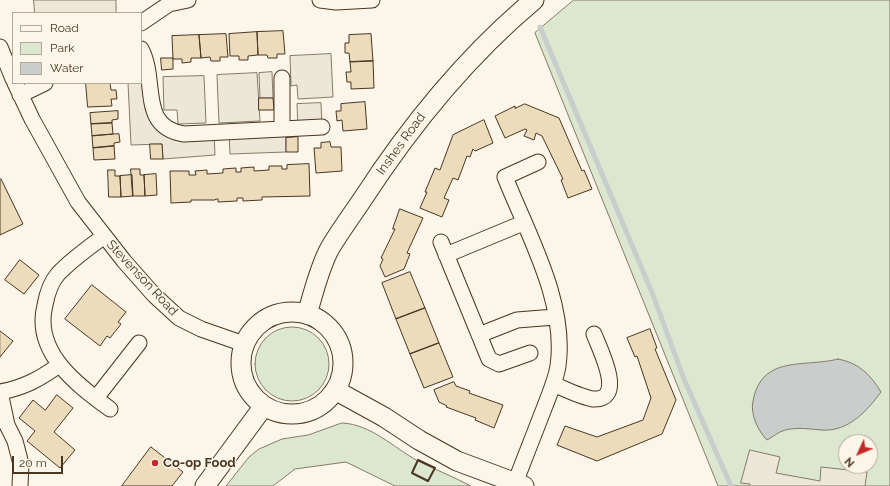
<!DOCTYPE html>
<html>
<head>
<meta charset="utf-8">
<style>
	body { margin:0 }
	#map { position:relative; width:890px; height:486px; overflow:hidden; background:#fbf6e9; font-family:Raleway,sans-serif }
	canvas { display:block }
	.legend { position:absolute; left:12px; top:12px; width:130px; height:72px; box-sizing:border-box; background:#fbf6e9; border:1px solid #b4a999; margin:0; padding:5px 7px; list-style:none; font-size:12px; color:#4a3520 }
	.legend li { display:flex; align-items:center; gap:8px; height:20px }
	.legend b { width:20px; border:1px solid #b4a999 }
	.north { position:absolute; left:838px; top:434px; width:40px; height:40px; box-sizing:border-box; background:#fbf6e9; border:1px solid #b4a999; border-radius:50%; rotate:226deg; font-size:11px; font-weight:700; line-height:16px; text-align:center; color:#4a3520 }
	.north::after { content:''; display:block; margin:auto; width:14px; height:18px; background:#c62828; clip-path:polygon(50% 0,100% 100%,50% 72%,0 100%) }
	.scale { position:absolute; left:12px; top:456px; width:51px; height:18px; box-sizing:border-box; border:2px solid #4a3520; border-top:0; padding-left:5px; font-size:12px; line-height:14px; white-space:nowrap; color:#4a3520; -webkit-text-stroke:3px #fbf6e9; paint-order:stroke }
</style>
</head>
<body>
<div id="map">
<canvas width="890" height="486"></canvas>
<ul class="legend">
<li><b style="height:5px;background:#fbf6e9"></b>Road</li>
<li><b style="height:11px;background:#dce7d0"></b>Park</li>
<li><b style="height:11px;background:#c9cecd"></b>Water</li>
</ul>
<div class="north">N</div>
<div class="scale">20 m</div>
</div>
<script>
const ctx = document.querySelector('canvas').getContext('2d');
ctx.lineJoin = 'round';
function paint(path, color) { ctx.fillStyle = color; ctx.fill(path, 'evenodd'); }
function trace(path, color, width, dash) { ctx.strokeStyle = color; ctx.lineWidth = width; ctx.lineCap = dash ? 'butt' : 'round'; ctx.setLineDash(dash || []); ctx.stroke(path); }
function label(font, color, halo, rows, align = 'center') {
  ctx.font = font + ' Raleway,sans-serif'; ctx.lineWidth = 3; ctx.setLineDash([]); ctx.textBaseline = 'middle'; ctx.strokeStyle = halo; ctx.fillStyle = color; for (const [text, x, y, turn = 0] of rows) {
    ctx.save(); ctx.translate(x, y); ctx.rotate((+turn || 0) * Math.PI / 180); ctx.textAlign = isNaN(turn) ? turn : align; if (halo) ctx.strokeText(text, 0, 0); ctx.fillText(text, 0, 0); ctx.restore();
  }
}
const green = new Path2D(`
	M574,0H890V486H718L535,33ZM846,442H870V466H846Z
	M255 364a37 37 0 1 1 74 0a37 37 0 1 1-74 0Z
	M342,423C371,424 394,448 418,461C436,470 454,477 471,486H395L346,462L295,469L273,486H226L249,457L259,449L282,439L308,435Z`);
const parking = new Path2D(`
	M34,0H116V13H35Z
	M331,54L333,97L298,99L297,85L291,86L290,56Z
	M272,72L273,98H260L259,73Z
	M257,73L260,121L219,123L217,75Z
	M204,76L206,123L178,124L177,110H164L163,77Z
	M141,77H150L162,125L214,133L215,155L163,159L162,144L131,145L128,83H141Z
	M321,103L322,127L298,128L297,104Z
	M286,129V152L230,154L229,132Z
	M750,450L780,457L776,473L820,481L821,467L867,472L865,486H750V484L741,483Z`);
const water = new Path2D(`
	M838,359C859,363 870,374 881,392C867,411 848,432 822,430C809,429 798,427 785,430C778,432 773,437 767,440C758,431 750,414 753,401C762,354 804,368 838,359Z`);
const stream = new Path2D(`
	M540,27L653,295L684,379L731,486`);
const building = new Path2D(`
	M283,31L285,54H277V58H268L267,55H258L257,32Z
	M257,32L258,55L248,56V60H239V56H230L229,34Z
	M226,34L228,57H220V61H211L210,57L201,58L199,35Z
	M371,34L373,61L350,62L349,53H345V43H349V35Z
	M199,35L201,58H191V62L182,63V59H173L172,36Z
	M161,58H173V69L162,70Z
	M373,61L374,88L351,89V82H347L346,72H351L350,62Z
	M86,83H110L111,90H116L117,99H111L112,106L88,107Z
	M259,98H273L274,110H259Z
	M365,102L367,129L343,131L342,120L337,121L336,111H341V104Z
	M525,104L559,118L582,171L584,170L592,189L568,198L561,180L563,179L542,136L536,133L534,140L524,136L527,130L525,129L505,138L495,116L515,106V108Z
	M118,111V119L112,120V123L91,124L90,113Z
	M484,120L493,143L475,151L473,149L470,157L467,156L458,180L453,178L444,198L449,200L442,217L420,208L427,192H425L435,168L440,170L453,135Z
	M112,123L113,134L92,136L91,124Z
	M119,134L120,142L114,143V146L93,148L92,136Z
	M298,137V152H286V138Z
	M330,142L331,147H341L342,171L316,173L314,148H321V143Z
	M150,144H162L163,159H151Z
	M114,146L115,159L94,160L93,148Z
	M309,164L310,196L262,197V200L243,201V198H237V201L218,202V199H216L215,200H191V202L171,203L170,171H189V175H196L195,171L207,170V174L223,173V169L236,168V172H241V168L254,167V171L269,170V166H282V169H287V165Z
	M131,169H140V175H144L145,196H133Z
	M108,170H115V176H120L121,197H109Z
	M156,174L157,195L145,196L144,175Z
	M132,175L133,196L121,197L120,176Z
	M1,179L23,224L0,235V180Z
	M400,209L423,218L407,253L410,254L404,269L385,277L380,266L383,259L381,258L395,229H393Z
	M20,260L39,275L24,294L5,280Z
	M410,272L425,308L396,319L382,283Z
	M92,285L126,312L118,322L121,324L110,338L107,336L100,346L65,319Z
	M425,308L439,343L410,354L396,319Z
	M650,329L657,348L655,349L676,400L662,434L597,461L557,445L565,426L597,437L643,420L651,398L637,356L635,357L627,338Z
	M0,331L13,341L0,357Z
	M439,343L453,377L424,388L410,354Z
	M454,382L456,386L470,391L469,393L503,405L494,428L475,420L476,418L446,407L447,406L439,402L434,390Z
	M57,395L73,408L54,432L75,450L60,468L27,441L35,431L19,418L33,400L45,410Z
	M151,447L183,472L172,486H122Z`);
const minor = new Path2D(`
	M320,0L336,2L372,0
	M141,23L169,4L188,0
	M0,47L13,79
	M141,49C158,81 138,127 184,134L322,127
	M282,78V129
	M15,83L32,119L78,202L124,261L154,295L179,318L201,329L244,344
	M20,95L45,83
	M103,237C88,248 71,260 58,274C51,282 47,294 45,305C33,352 77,385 110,409
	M441,242L489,359L499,364L530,353
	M446,255L523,223
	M479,335L517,320L555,317
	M553,384C565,389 581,397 593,399C627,401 599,348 594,334
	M0,392L7,425L15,441L21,464L20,486
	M0,392C23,388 40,379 59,365
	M96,398L139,343
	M515,483C525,457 535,432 545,406C550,393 556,379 558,366C567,302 528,235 505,177L538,162`);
const tertiary = new Path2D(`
	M241 363a51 51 0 1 1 102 0a51 51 0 1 1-102 0Z
	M307,314C314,292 319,268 330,248C340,231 352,215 362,200C410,126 466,57 534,0
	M335,390L384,417L419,440L457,461L524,486
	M205,486L264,406`);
const wall = new Path2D(`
	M418,460L435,468L428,481L412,473Z`);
const markers = [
	[155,463,4,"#c62828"]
];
const streetNames = [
	["Inshes Road",401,144,-54],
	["Stevenson Road",142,278,47]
];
const poiNames = [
	["Co-op Food",163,463]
];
paint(green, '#dce7d0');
trace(green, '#887966', 1);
paint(parking, '#ede7d9');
trace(parking, '#887966', 1);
paint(water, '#c9cecd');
trace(water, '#887966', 1);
trace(stream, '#c9cecd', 5);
paint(building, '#ecdcbc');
trace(building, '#4a3520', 1);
trace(minor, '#4a3520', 17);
trace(tertiary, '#4a3520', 21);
trace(minor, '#fbf6e9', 15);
trace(tertiary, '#fbf6e9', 19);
trace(wall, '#4a3520', 2);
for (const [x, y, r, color] of markers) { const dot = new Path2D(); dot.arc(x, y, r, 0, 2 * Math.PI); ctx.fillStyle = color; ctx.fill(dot); trace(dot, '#fbf6e9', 1.5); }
label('13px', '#4a3520', '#fbf6e9', streetNames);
label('bold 13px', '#4a3520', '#fbf6e9', poiNames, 'left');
</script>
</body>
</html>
